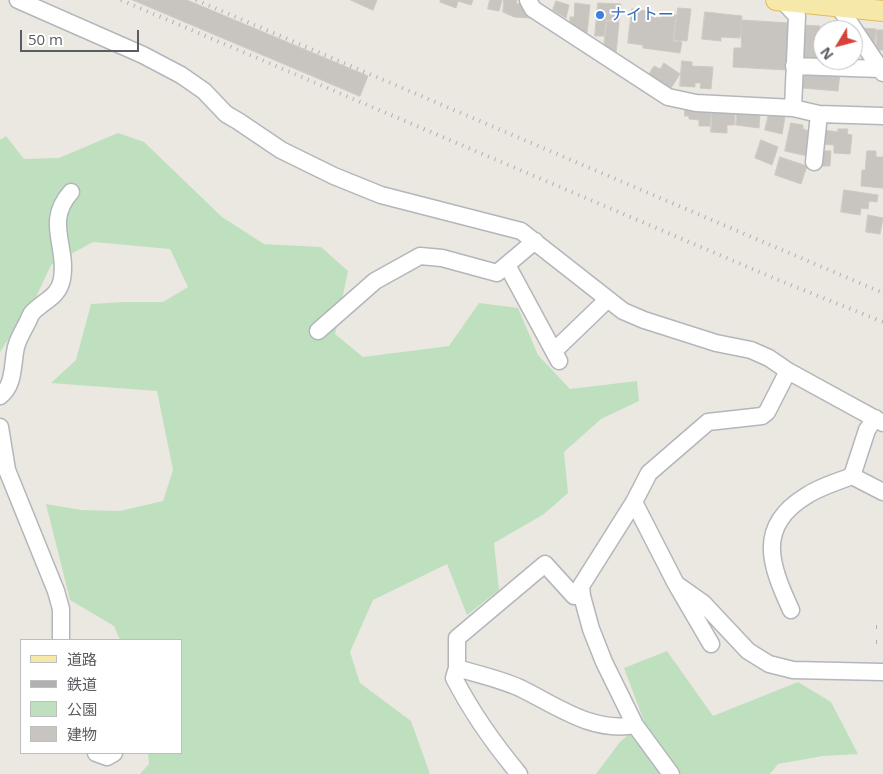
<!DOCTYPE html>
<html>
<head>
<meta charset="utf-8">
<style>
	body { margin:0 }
	#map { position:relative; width:883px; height:774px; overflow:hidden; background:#eae8e0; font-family:"Open Sans","Noto Sans JP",sans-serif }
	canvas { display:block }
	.legend { position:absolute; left:20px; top:639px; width:162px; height:115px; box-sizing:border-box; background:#fff; border:1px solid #bdbebf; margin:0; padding:6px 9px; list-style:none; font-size:15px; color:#595c60 }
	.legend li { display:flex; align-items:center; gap:10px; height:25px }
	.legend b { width:25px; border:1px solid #bdbebf }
	.north { position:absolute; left:813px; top:20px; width:50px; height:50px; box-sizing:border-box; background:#fff; border:1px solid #bdbebf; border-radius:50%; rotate:233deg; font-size:14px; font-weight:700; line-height:20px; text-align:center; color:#595c60 }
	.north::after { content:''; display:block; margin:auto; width:18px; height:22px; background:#d6423a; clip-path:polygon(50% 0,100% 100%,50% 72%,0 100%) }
	.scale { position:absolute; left:20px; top:30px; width:119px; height:22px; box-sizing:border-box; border:2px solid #595c60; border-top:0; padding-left:6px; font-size:15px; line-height:18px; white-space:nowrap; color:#595c60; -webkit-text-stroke:4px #fff; paint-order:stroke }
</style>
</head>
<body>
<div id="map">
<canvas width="883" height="774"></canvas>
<ul class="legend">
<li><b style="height:6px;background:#f6e8a9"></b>道路</li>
<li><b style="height:6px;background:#afb0b0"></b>鉄道</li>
<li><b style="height:14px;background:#bfe0be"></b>公園</li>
<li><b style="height:14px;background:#c8c4c0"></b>建物</li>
</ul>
<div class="north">N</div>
<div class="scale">50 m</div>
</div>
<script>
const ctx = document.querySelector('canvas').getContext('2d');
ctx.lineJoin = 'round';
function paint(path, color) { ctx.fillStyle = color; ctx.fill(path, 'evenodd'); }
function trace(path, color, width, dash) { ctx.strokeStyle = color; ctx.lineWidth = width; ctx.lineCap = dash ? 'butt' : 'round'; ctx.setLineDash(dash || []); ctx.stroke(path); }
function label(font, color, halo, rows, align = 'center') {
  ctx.font = font + ' "Open Sans","Noto Sans JP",sans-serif'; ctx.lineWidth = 4; ctx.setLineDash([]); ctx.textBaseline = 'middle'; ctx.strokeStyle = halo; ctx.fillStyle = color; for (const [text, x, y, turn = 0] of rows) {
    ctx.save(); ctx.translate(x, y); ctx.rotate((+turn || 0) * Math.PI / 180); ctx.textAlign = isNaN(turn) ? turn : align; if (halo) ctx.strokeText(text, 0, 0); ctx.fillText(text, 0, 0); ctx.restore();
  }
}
const green = new Path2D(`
	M118,133L144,142L222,217L264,244L321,247L348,271L335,334L363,357L449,346L479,303L518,308L538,355L570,389L637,381L639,401L601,419L564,452L568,493L544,514L494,543L499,590L467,615L447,564L373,600L350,652L360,683L411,721L430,774H140L149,764L148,753H181V640H120L114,626L70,600L46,504L81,510L120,511L163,501L173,470L157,391L51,383L76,360L91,304L125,302H163L188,287L170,249L93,242L51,265L36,297L0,352V140L6,136L24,159L59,158Z
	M667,651L713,716L798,682L831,702L858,754L823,756L778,764L770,774H596L620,742L644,721L624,668Z`);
const building = new Path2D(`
	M133,0H187L368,76L360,96Z
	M351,0H377L373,10Z
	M441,0H473L471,5L458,1L456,8L440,2Z
	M490,0H502L499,11L488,9Z
	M504,0H517L516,3L523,5L530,18L514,17L503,12Z
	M556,1L569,5L566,18L553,10Z
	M575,3L590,5L587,34L570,22V17H574Z
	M598,3L621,4L619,21L606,20L604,36H595Z
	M678,8L691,9L687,41L674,40Z
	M632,9L647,11L646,16L660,18L661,13L676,15L673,41L682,42L680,53L643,48V45L628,43Z
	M705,12L742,16L740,38L721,37V41L702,39Z
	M742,20L789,23L786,70L733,67L734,48H741Z
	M607,21L619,22L616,54L604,46Z
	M803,25L820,26L818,62L811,61V57H801Z
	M861,28L876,29L874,48Z
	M877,30H883V50H876Z
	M682,61L692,62V66L713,67L711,89L700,88L701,83H695V87L680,86Z
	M664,63L680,74L671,88L649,74L654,66L660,69Z
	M803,71L840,73L838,91L802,88Z
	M685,107L711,110L710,126H699V120L689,119V116H685Z
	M712,110L735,112L734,125H727V133L711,132Z
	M737,111L760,112L759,128L736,125Z
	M769,114L785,117L782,134L765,130Z
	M791,123L803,125V129L812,132L807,156L785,151Z
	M838,129H848L847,134L852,135L850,154L834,153V145L822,144L823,130L838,132Z
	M761,140L778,147L772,165L755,158Z
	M823,151H831L830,166H822Z
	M867,151H876V157H883V188L861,186L862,170H865Z
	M780,157L807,166L801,184L775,175Z
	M844,190L878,195L877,202L869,201L868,209L861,208L860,215L841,212Z
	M868,215L883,218L880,234L866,232Z`);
const minor = new Path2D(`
	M18,0L143,55L181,75L204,91L226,114L238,121L281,150L334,176L381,195L521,231L623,311L644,320L716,343L751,350L769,358L788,371L883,423
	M528,0L533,9L668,97L696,103L793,108L819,114L883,116
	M782,0L797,16L793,108
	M839,7L883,73
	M794,66L880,69
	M814,162L819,114
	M507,265L559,361
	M318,331L375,281L420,256L442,258L497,273L535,241
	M554,351L608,299
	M0,396C15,385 12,364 16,347C18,339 23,331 27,323C29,320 30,315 32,313C43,301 59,297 62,279C68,246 44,222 71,192
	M0,427L7,470L56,591L61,609V640
	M852,476L883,492
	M634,502L676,584L711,644
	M676,584L703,603L748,651L769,664L793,670L883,672
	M791,610C771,566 755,527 806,496C819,487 837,482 852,476L867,430L875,418
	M457,668C477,674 500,679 520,688C557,706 592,733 635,725
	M96,753L107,757L114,753
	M519,774C494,744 472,713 454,678L457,668V638L545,564L574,596H582
	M671,774L635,725L604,662L591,629L582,596L581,586L634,502L649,473L708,422L762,416L767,412L788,371`);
const major = new Path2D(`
	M776,0L883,11`);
const rail = new Path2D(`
	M121,0L776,279L883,322
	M196,0L883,293
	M876,627H883
	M876,642H883`);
const markers = [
	[600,15,5,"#3f7fe0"]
];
const shopNames = [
	["ナイトー",610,15]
];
paint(green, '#bfe0be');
paint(building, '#c8c4c0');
trace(building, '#cec9bf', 1);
trace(minor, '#b3b6ba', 19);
trace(major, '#e2bb61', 22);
trace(minor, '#fff', 16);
trace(major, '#f6e8a9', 20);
trace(rail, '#afb0b0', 4, [1, 6]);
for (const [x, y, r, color] of markers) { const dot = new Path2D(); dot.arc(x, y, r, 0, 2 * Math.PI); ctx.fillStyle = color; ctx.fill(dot); trace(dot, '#fff', 2); }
label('16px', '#366cbe', '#fff', shopNames, 'left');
</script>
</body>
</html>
